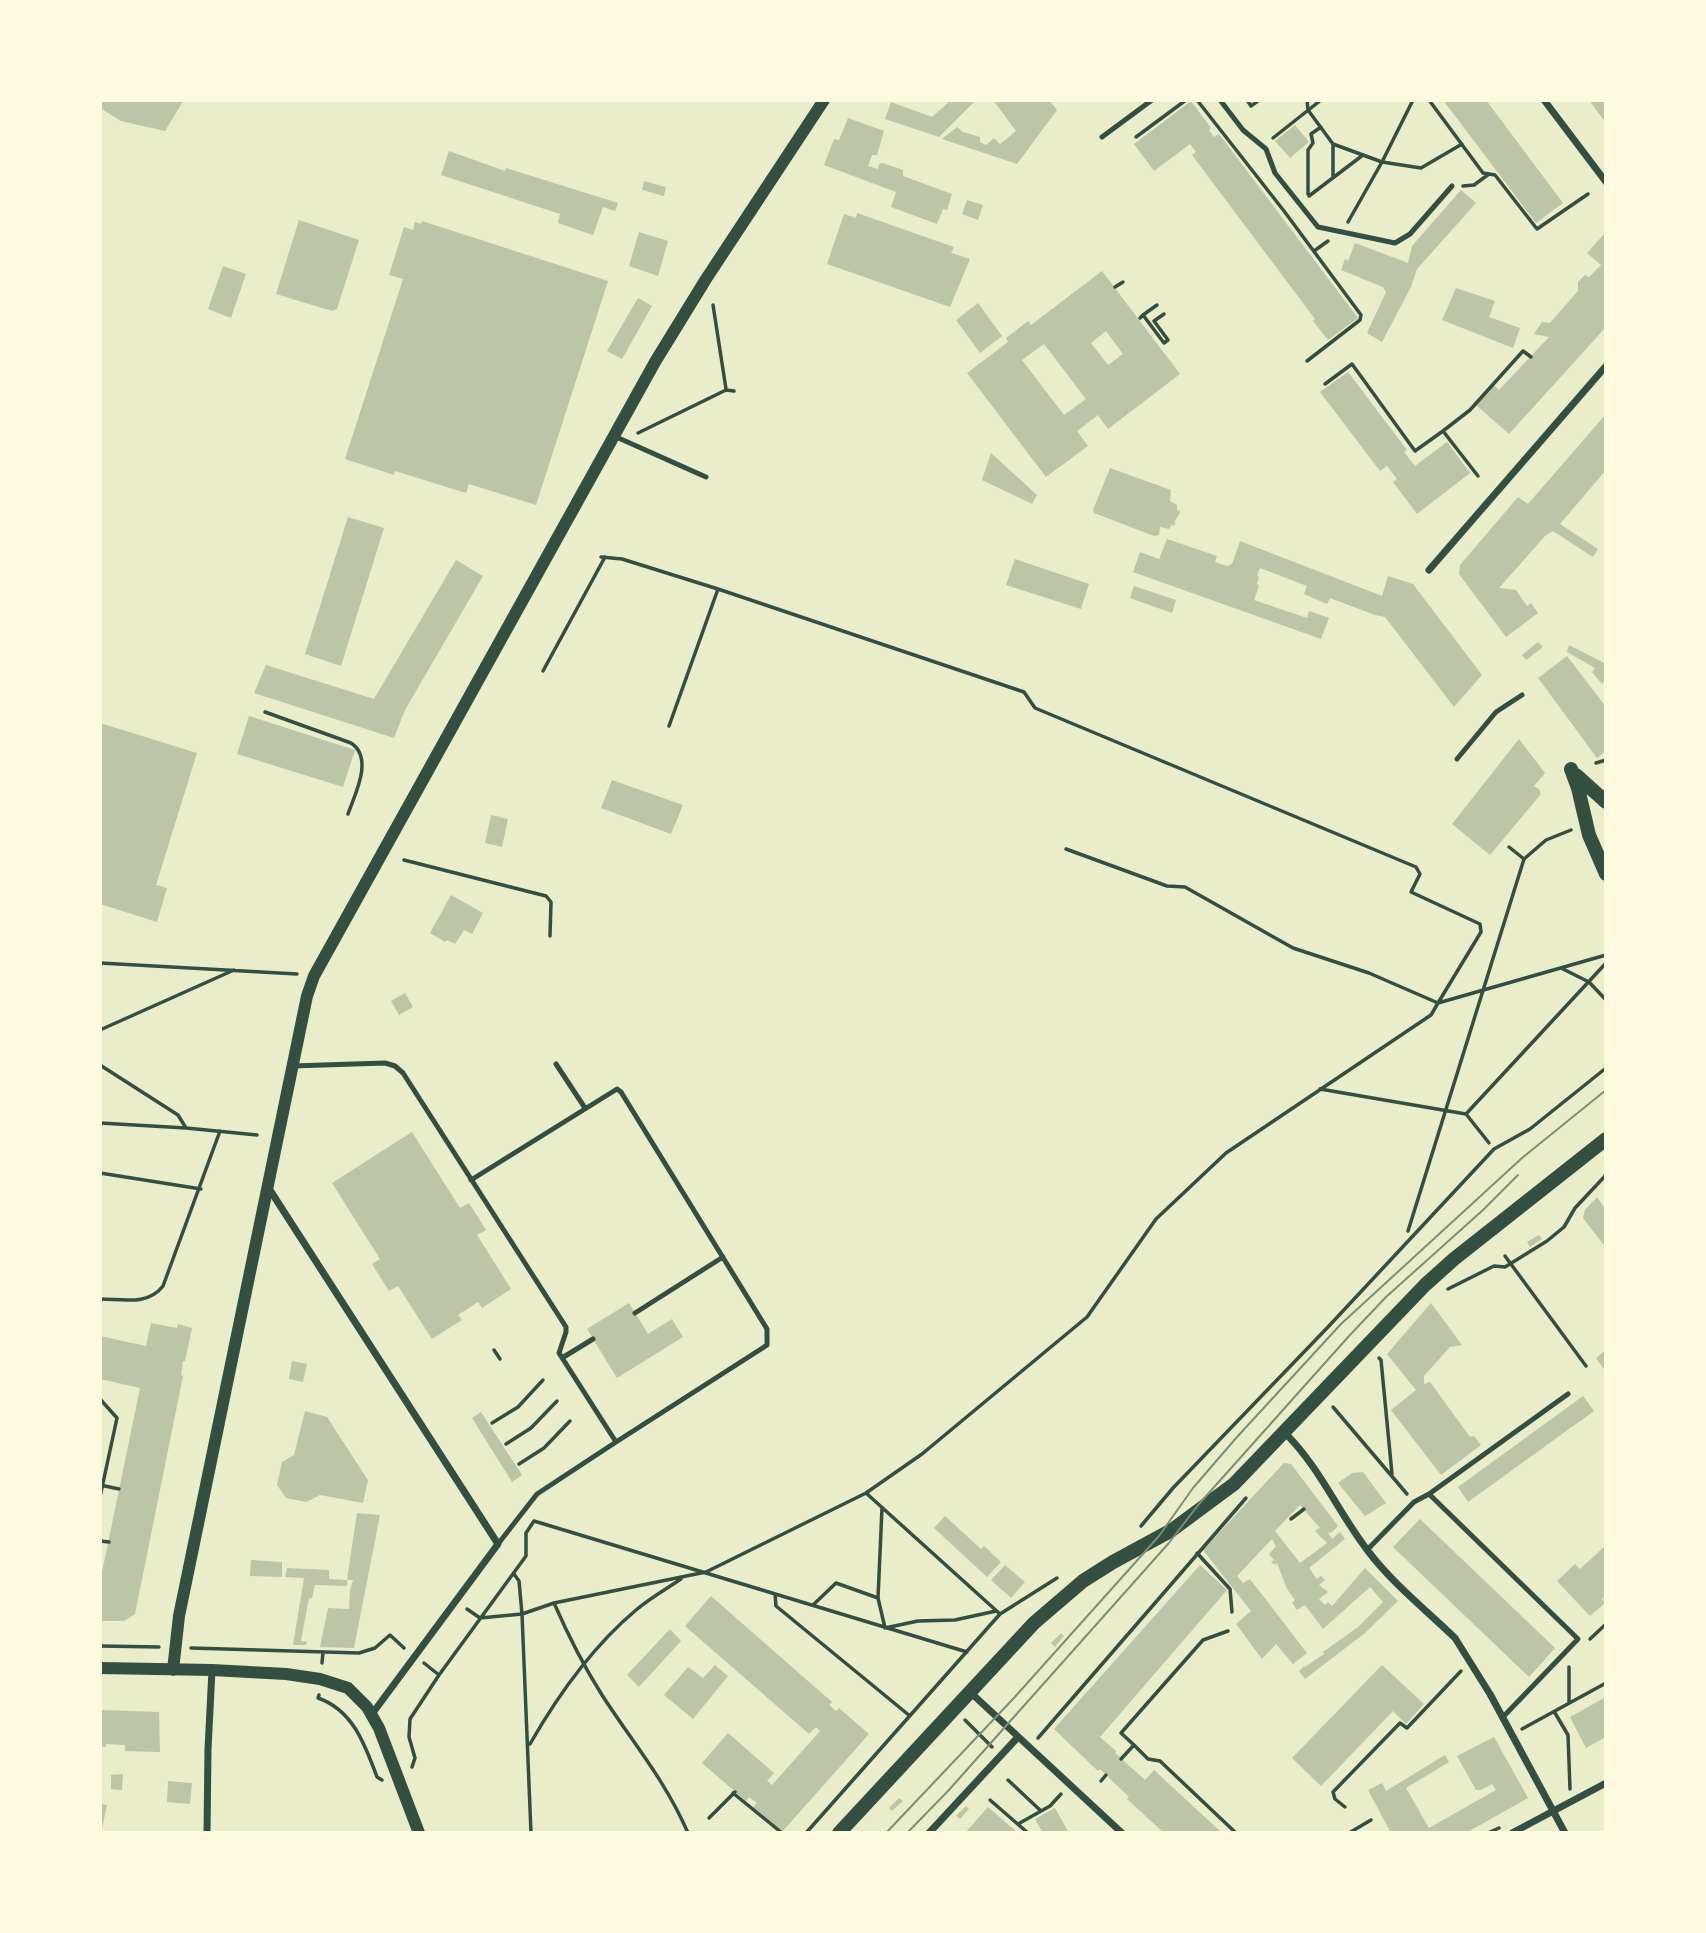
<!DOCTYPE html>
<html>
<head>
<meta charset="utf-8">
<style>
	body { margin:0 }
	#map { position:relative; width:1706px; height:1933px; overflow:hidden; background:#e9edc9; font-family:Poppins,sans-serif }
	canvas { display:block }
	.frame { position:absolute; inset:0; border:102px solid #fefae0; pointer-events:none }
</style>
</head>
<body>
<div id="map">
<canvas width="1706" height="1933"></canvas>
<div class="frame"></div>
</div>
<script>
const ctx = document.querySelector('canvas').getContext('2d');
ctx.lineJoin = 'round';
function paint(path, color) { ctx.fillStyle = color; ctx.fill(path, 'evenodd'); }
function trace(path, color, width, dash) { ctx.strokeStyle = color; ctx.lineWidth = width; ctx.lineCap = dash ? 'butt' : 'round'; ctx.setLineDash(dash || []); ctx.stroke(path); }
const building = new Path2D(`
	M100,100H184L165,131L121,121L100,108Z
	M951,100H976L939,137L885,119L891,102L932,117Z
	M993,100H1049L1057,110L1017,164L942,139L957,127L963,132L980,137V142L986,145L994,138L1000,144L1016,131Z
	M1443,100H1486L1563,203L1536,223Z
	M1589,100H1606V123Z
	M1191,101L1211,128L1209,130L1214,137L1219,134L1358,318L1328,340L1313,321L1315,319L1192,155L1196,152L1190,144L1154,171L1134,144Z
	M848,118L884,131L877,155H872L868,166L878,169L879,164L883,163L903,170V176L952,194L947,210L943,209L937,224L891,207L896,192L824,165L834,139L839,140Z
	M1295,125L1309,142L1290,158L1275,141Z
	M449,151L505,171L506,168L618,203L615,211L603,207L593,235L558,223L560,214L441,175Z
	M644,181L666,187L664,196L642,190Z
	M1461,190L1476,203L1417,269L1411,287L1382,342L1367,333L1386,292L1383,287L1341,270L1345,259L1348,261L1355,243L1408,263L1412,246Z
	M967,200L983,205L978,220L962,214Z
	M857,213L954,247L951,253L970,259L950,307L827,264L844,214L856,218Z
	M299,220L359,240L337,309L332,311L276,294Z
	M422,221L608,281L536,505L469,484L466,493L395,471L394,475L345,459L403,279L389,275L404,227L413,230L415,222L421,224Z
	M639,232L668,241L658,276L629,266Z
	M1606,232V327L1509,434L1476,405L1494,385L1499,390L1549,337L1534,334L1542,322L1550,323L1578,291V282L1585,275L1589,277L1601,265L1587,253Z
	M223,266L246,274L231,318L208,309Z
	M1102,271L1180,374L1108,429L1098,415L1077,431L1088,446L1046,477L967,373L1008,342L1006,338L1028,321L1031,325ZM1106,331L1123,354L1108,365L1091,343ZM1044,344L1086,399L1064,415L1022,360Z
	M1456,288L1495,301L1489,317L1520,328L1513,348L1442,320Z
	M638,298L652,306L622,359L607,351Z
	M978,303L1002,336L980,353L956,320Z
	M1348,372L1407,450L1404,452L1415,466L1447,442L1470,473L1417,514L1393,482L1397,479L1387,466L1380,471L1320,392Z
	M1606,414V470L1560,524L1598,549L1593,557L1553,531L1545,536L1499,588L1516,590L1527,606L1531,603L1538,613L1506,637L1459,574L1460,565L1518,497L1528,504Z
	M991,453L1037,495L1032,504L982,480Z
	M1110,468L1171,490L1170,501L1177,505V511L1179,510L1180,513L1174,522L1176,524L1173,526L1172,524L1169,529L1160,527L1159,535L1154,536L1094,513L1093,510Z
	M348,517L384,528L341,666L305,654Z
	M1167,539L1217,556L1215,562L1227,566L1232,564L1240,541L1382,596L1388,576L1413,584L1482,675L1454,707L1385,617L1375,615L1330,598L1327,604L1304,594L1307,586L1260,568L1257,576L1259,577L1257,584L1259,586L1254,600L1307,618L1309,611L1329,618L1321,639L1133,572L1140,552L1159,559Z
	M1015,559L1089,584L1081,609L1006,585Z
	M456,560L483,576L405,710L394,738L254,693L266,665L374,699Z
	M1134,586L1176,600L1172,613L1130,598Z
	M1538,642L1543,647L1526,660L1522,655Z
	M1569,645L1606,664V680L1602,684L1592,672L1595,668L1567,652Z
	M1567,656L1606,707V751L1597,758L1538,678Z
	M249,716L355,750L343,787L237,754Z
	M100,723L197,753L156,885L167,888L157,922L100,904Z
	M1519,739L1545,773L1534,786L1539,789L1541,794L1490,855L1452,824Z
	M612,780L683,805L671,834L601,808Z
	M491,815L508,819L502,847L485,843Z
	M451,895L483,913L472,934L464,930L455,944L447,940L445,942L430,933Z
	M405,993L413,1007L399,1015L391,1001Z
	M412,1132L460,1208L469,1203L486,1230L477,1235L511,1289L482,1308L478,1302L458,1315L462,1320L432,1339L398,1286L389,1291L372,1264L380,1259L332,1183Z
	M1597,1197L1606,1210V1248L1583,1218L1585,1210Z
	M1539,1235L1542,1239L1530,1247L1527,1242Z
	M629,1303L648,1334L672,1319L683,1337L617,1378L587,1329Z
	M1431,1303L1462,1345L1450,1347L1424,1376V1384L1430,1382L1470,1437L1474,1436L1481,1445L1441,1475L1391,1410L1416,1390L1387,1354Z
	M151,1323L177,1328L178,1324L192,1328L185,1361H183L181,1375L183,1376L135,1614L124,1621H100V1582L140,1388L100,1379V1336L146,1346Z
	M1606,1350V1372L1596,1358Z
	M292,1361L307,1364L303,1382L289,1379Z
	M1583,1396L1594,1411L1468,1502L1458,1487Z
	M305,1411L327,1417L368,1480L363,1503L320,1495L306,1502L286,1498L277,1485L282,1462L294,1455Z
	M481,1412L522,1475L512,1482L472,1418Z
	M1284,1463L1291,1464L1338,1526L1331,1533L1328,1532L1332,1539L1340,1532L1345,1539L1309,1568L1317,1579L1321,1576L1325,1580L1319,1585L1328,1592L1319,1599L1325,1605L1328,1602L1332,1606L1365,1568L1398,1601L1365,1633L1305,1679L1299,1671L1304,1666L1305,1667L1324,1654L1323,1652L1358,1627L1383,1602L1370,1587L1323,1629L1305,1605L1297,1610L1292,1603L1295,1600L1287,1589L1277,1563L1275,1565L1271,1562L1274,1560L1269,1554L1276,1546L1272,1539L1237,1576L1243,1583L1250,1579L1307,1653L1293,1664L1276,1644L1262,1659L1236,1624L1251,1611L1203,1550ZM1300,1505L1320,1528L1315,1531L1327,1543L1300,1563L1275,1531Z
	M1363,1472L1386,1503L1365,1516L1338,1483L1352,1473Z
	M357,1513L380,1515L354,1648L320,1647L328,1608L349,1609L350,1590L353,1580H347Z
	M945,1516L981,1549L984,1546L1001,1562L987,1577L934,1528Z
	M1420,1519L1555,1648L1529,1677L1393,1547Z
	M1606,1545V1595L1602,1599L1605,1603L1590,1616L1557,1581L1575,1564L1580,1569Z
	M251,1560L282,1562V1577L250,1576Z
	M1005,1565L1025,1582L1011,1598L991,1580Z
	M1200,1565L1227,1590L1100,1737L1116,1751L1115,1753L1145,1780L1154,1770L1222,1833H1164L1127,1799L1129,1797L1100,1769L1098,1771L1054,1729Z
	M287,1568L329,1570V1579L347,1580V1586L315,1585L312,1598H309L301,1641L307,1642L306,1645H293L304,1578L285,1577Z
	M711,1596L832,1702L829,1705L836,1711L839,1708L869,1734L782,1832L753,1807L757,1803L749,1797L746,1801L702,1763L728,1733L774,1773L767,1781L772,1785L820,1731L816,1727L809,1734L685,1626Z
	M670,1629L681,1641L639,1687L627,1675Z
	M1061,1633L1064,1636L1055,1647L1051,1643Z
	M715,1665L728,1676L693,1719L664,1695L688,1667L703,1678Z
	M1382,1665L1424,1704L1406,1724L1393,1711L1321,1786L1292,1758Z
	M1606,1697V1737L1586,1748L1570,1717Z
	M100,1710L159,1712L160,1752L125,1751V1745L106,1744V1747H100Z
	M1494,1737L1528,1798L1466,1833H1391L1368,1790L1382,1783L1386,1791L1445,1755L1449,1762L1406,1788L1429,1828L1496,1790L1492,1784L1481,1790H1476L1457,1756Z
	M123,1774L122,1790L111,1789V1775Z
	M168,1781L192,1783L190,1804L167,1802Z
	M899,1798L903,1801L892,1811L889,1808Z
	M100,1804L107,1805L101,1833H100Z
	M966,1806L969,1809L960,1819L956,1816Z
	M988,1807L1018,1833H965Z
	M1055,1808L1069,1833H1043L1035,1819Z`);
const path = new Path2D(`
	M1197,100L1284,211L1361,315L1360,320L1307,361
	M1247,100L1251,106L1259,100
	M1307,100L1308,110L1333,144L1382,162L1421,168L1462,144
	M1429,100L1483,173L1495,175L1537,229L1588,194
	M1136,137L1186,100
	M1273,138L1321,100
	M1333,144V177
	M1463,186L1474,185L1489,174
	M1308,194V150L1313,143L1311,134L1321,127
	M1309,196L1363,155
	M1348,222L1382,162L1413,100
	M1314,251L1328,241
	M1115,287L1123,282
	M713,305L726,389
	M1143,315L1157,305
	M1140,318L1143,315L1164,343L1168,340L1154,321L1164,314
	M1325,384L1352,364L1415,451L1443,431L1478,476
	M1443,431L1470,410L1523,351L1531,357
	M638,433L726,390L734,391
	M601,557L622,559L718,589L1024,692L1035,708L1416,867L1420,874L1411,892L1480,924L1481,932L1438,1003L1369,973L1293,948L1185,887L1167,886L1066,849
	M543,671L605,557
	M265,712L351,743C374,758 355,794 348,814
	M669,726L718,589
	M1596,763L1606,760
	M1524,859L1546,840L1571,830
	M404,860L546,896L551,902L550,936
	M100,963L297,974
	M1563,969L1589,982L1606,1000
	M100,1030L234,970
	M100,1065L178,1115L186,1128L257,1135
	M1320,1089L1466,1114L1606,963
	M1466,1114L1489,1143
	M100,1123L186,1128
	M100,1173L201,1189
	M1408,1231L1524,859L1509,847
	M1505,1256L1586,1366
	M1448,1289L1494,1266L1505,1267L1547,1241L1564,1227L1575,1208L1606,1175
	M100,1299C122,1299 148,1306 163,1286L220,1131
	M494,1350L500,1359
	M1379,1358L1381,1360L1392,1474
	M100,1399L117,1418L100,1497
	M1333,1407L1407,1494
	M492,1423L518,1407L543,1380
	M506,1444L531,1428L557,1401
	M519,1464L544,1448L570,1421
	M100,1485L119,1489
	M866,1493L1000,1614
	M882,1508L878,1598L885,1628L918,1621L955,1620L996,1611
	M1291,1519L1304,1509
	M1141,1526L1173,1488L1328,1327L1494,1149L1530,1129L1606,1068
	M100,1541L109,1542
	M1197,1553L1230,1589L1232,1612
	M514,1574L519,1581L522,1614L531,1833
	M775,1594L776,1606L910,1716
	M554,1603C568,1635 583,1665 602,1695C633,1743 665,1780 688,1833
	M813,1605L836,1583L878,1598
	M467,1609L480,1618L522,1614L554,1603L706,1572L866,1493L922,1454L1087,1317L1156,1219L1226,1153L1431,1015L1438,1003L1606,955
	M1590,1639L1606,1624
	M100,1646L159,1647
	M191,1648L359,1653L375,1648L390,1635L404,1648
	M322,1663L323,1652
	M424,1663L439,1675
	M319,1695L318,1698C353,1710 365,1745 377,1777L382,1780
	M1569,1703V1667
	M1555,1713L1568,1735L1570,1789
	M965,1720L992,1747
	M1522,1729L1606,1683
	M1038,1738L1246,1498
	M530,1744C558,1695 592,1647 636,1610C650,1598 666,1589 681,1579
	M1134,1745L1148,1759L1160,1761L1236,1833
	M1121,1759L1134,1745L1121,1733L1203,1640L1228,1631
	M412,1767L415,1758L409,1737L410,1719L439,1675L526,1556V1533L534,1521L967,1652
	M1008,1780L1041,1811
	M1101,1781L1106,1775
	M733,1793L782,1833
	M990,1800L1028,1833
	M1345,1807L1335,1799L1333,1792L1400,1723L1407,1728L1461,1671
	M709,1818L735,1792
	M1018,1824L1050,1806L1061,1794
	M806,1833L1000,1614L1057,1578
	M1349,1833L1371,1820
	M1488,1833L1499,1828`);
const service = new Path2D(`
	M1220,100L1243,130L1266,149L1275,173L1318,227L1395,243L1410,234L1452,186
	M1102,137L1152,100
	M614,436L706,477
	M1457,759L1496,712L1522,695
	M556,1064L585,1108
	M292,1066L385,1063L395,1066L403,1073L566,1327V1332L559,1353L616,1442L537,1494L498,1544
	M471,1180L617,1089L621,1092L767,1329V1345L761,1349L616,1442
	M635,1313L723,1257
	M562,1358L593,1339
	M1429,1494L1568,1394
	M1367,1550L1414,1502L1429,1494L1578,1639L1502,1718`);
const minor = new Path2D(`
	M1544,100L1606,182
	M1429,570L1606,366
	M268,1187L498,1544L372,1714
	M1284,1432C1319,1466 1338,1512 1368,1551C1392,1583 1426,1610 1455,1638L1490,1694L1565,1833
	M970,1692L1122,1833
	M207,1833L208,1749L212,1670
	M929,1833L1018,1737
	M1512,1833L1606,1783`);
const tertiary = new Path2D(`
	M100,1668L212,1670L286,1674L320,1679L348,1688L367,1707L379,1728L419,1833
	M173,1670L179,1616L307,996L314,976L655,362L706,279L824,100`);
const secondary = new Path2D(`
	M1571,769L1578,788L1589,835L1606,874
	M1576,775L1606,802
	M839,1833L1034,1623L1083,1581L1113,1562L1172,1530L1234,1484L1425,1285L1454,1259L1606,1139`);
const tram = new Path2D(`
	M886,1833L1013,1699L1159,1536L1193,1488L1237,1437L1341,1324L1522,1158L1606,1090
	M907,1833L948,1791L1168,1544L1199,1504L1349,1336L1386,1297L1483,1210L1518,1175`);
paint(building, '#bcc5a7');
trace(path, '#344e41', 3.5);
trace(service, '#344e41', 5);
trace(minor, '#344e41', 7);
trace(tertiary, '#344e41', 12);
trace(secondary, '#344e41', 14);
trace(tram, '#7c8e77', 2);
</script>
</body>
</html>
